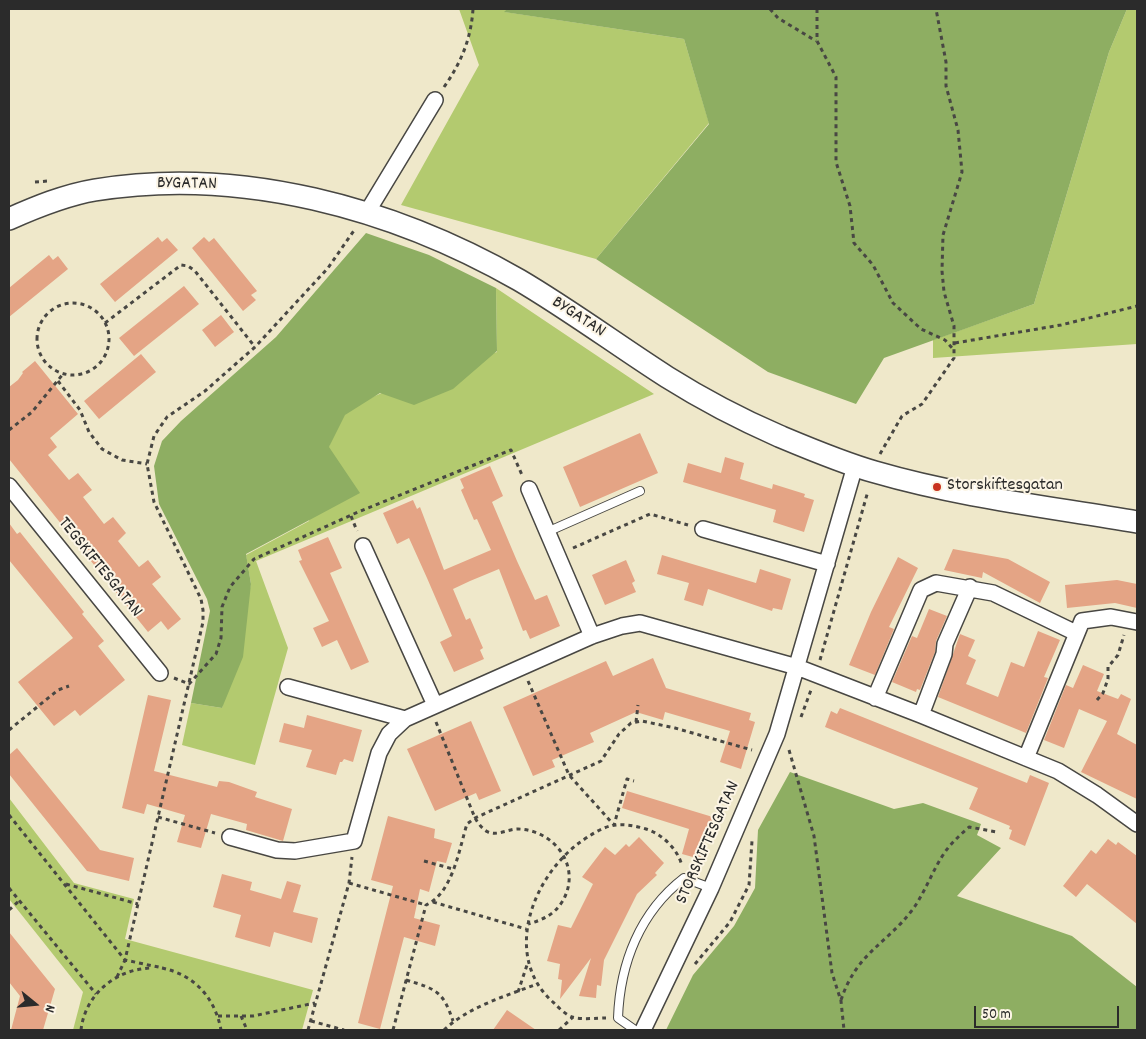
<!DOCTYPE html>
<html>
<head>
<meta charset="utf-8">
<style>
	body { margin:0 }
	#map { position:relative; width:1146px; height:1039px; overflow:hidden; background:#efe8ca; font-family:Dekko,sans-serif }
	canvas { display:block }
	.frame { position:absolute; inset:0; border:10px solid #2b2b2b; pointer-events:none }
	.north { position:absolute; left:10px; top:979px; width:50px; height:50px; -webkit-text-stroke:4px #fcf5e5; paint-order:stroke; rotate:107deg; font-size:14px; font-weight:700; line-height:20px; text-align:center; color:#2b2b2b }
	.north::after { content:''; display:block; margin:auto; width:18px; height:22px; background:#2b2b2b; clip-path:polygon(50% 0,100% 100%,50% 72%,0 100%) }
	.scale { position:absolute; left:974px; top:1006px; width:145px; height:22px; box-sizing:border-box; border:2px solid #2b2b2b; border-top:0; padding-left:6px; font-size:15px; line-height:18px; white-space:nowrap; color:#2b2b2b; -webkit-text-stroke:4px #fcf5e5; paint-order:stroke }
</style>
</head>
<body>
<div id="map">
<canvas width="1146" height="1039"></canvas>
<div class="frame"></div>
<div class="north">N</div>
<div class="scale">50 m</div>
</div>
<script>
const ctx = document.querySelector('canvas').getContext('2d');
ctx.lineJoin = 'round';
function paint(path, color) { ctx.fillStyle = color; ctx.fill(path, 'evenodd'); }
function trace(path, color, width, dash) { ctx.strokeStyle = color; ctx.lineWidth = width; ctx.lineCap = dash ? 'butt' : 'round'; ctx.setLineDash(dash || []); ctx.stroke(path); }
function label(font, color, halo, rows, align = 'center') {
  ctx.font = font + ' Dekko,sans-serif'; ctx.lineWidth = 4; ctx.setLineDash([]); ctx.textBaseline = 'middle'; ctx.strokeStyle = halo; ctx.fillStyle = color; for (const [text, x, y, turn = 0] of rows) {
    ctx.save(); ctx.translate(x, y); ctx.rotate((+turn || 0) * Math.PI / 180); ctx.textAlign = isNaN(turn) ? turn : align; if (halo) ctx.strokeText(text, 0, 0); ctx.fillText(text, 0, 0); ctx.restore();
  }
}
const green = new Path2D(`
	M459,9H507L505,12L684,39L709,123L596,259L401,205L479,65Z
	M1127,9H1137V344L933,358V340L1034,304L1109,52Z
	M496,288L654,394L256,561L288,648L255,765L182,745L191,703L222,708L251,584L246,555L309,521C318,486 324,448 343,417C357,395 468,362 497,352Z
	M9,798L74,883L134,899L125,939L313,990L302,1030H73L83,992L9,899Z`);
const forest = new Path2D(`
	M507,9H1127L1109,52L1034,304L884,358L856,404L768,372L596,259L709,124L684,39L504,12Z
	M366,233L429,255L496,288L497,351L453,389L414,405L380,393L345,415L329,447L360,493L246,554L251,584L243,657L222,708L191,703L210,611L207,599L159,504L154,466L162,441L181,421L276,337Z
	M790,772L894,809L923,803L981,824L977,835L1001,848L957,896L1072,936L1137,987V1030H666L693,975L734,926L755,888L758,830Z`);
const building = new Path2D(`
	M158,237L162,242L167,238L178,250L115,302L100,284Z
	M204,237L209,242L214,238L257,291L251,295L256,300L243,311L192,248Z
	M49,255L53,260L58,256L68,269L9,317V288Z
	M184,286L199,304L134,356L119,338Z
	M221,315L234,332L215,347L202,330Z
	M141,354L156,372L99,419L84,401Z
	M35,361L78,414L50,438L57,447L48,455L69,480L78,473L92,490L83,497L104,524L113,517L126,533L118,541L139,567L148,560L161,577L152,584L181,619L168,630L161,621L148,632L9,459V387L18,380L23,373L22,372Z
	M640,433L658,473L580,507L563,467Z
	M725,457L744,463L740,479L772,489L773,484L805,494L804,497L814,500L804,532L773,522L776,510L683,482L688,463L721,473Z
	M490,466L503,496L492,502L517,561L535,600L547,595L560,626L530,639L526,630L523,631L499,569L470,581L453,589L466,620L470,618L483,648L480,650L484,659L454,672L440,642L452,636L427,578L409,538L397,544L383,513L413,500L417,509L420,507L444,570L491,550L477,519L474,520L461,490L464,488L460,479Z
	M9,523L17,534L20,532L84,612L82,614L104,641L98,646L125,680L80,716L75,710L54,726L18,682L73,638L9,560Z
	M328,537L342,568L330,573L369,662L351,670L337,640L322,647L313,628L329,621L299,561L302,560L298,550Z
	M953,549L1008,559L1050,582L1040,603L983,572L982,578L944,570Z
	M662,555L756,583L760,569L791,579L782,610L773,608L772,611L708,589L703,606L684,600L689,583L657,574Z
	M898,557L918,568L889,627L894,629L875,675L849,665L871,612Z
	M626,560L635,581L632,583L636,592L605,605L592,575Z
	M1117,580L1137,584V608L1115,603L1067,608L1065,585Z
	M929,609L947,616L936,641L935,652L920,690L917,689L916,692L892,682L912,636L917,638Z
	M1038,631L1060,640L1044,677L1048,678L1026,733L938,697L960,634L975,640L968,656L976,660L966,684L998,697L1011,662L1024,667Z
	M653,658L666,688L751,713L749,720L755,722L741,769L720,762L730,731L665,712L663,720L636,712L590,733L594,742L552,760L555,767L533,776L503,707L606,661L613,676Z
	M1083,665L1104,674L1097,691L1118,699L1121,694L1131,699L1117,734L1137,745V799L1081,772L1107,721L1079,709L1064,748L1044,740L1066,685L1073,688Z
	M148,695L171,700L154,771L217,787L219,781L229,782L257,792L255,797L292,809L283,841L246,830L247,824L211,814L201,848L177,842L185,815L147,804L144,814L122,808Z
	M840,708L1027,783L1030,775L1049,783L1025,846L1009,839L1012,830L1009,829L1010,826L969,809L978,788L825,727L831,711L837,714Z
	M307,715L362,730L353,762L344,759L342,762H340L336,775L306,767L312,750L279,742L284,723L304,728Z
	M471,721L501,791L479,800L476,793L435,811L407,749Z
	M17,748L100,850L134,858L129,881L87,871L9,774V755Z
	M627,791L716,818L711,835L708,834L700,859L682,854L689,829L622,808Z
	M388,816L435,829L434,838L452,843L446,863L437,861L429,892L420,889L414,918L440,925L435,946L404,937L380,1029L358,1023L393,886L371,880Z
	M639,837L664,863L655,873L657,875L637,894L604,960L601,986L597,985L596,998L579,996L591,958L560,999L562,980L558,979L560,964L547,961L558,925L571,928L593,884L582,877L605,847L615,855L626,844L629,847Z
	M1108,839L1116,845L1118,842L1137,856V924L1087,884L1076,897L1063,886L1091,850L1096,854Z
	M222,874L252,882L250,890L281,899L287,881L301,885L293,912L318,918L312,943L274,932L270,947L235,937L241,915L213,907Z
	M9,932L55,989L43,1030H11L20,996L9,982Z
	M507,1010L536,1030H493Z`);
const path = new Path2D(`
	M770,9L778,18L816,41
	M817,9V41L836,77V162L850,206L854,243L873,265L893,303L921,329L945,340L954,350
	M444,87C461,63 471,39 473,9
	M35,182L48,181
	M37 339a36 36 0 1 1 72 0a36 36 0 1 1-72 0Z
	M105,323L181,265L188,266L195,271L255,347
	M955,343L1061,325L1137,306
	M58,381L80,410L89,432L102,449L122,460L147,464
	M9,430L32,412L63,374
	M880,454L902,416L922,404L954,358V326L944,292L942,271L943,235L962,172L958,130L946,86V62L936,9
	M351,516L357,531
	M573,548L650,514L688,525
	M820,660L868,491
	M174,678L189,684L216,654L221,638L222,607L230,587L254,559L358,512L511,450L522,475
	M528,681L569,775L614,825L627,779L634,781
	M1097,700L1103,693L1108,679V667L1118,655L1124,635
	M801,717L811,690
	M436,722L475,818C478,823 482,829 488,832C498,836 508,829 518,829C555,830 583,868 562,902C554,915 542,920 528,924
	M636,722L638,705
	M9,730L58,690L69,686
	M789,750L814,836L832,973L841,1001L844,1030
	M9,815L125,960L163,968
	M158,817L215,833
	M424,861L453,869
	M349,883L426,905
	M66,884L138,904
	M9,888L96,994
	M433,902L526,929
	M9,910L19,901
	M695,964L730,922L749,885L752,841
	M162,968C195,975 215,998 221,1030
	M117,977L125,960L203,622V610L201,599L154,502L147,464L154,436L167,417L205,391L255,347L328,268L355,229
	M406,980C436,989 443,991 453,1021
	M518,992L528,962
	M841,1000C857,952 886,945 913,909C925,892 932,872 943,855C950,844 959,836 969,827L997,832
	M218,1016H253L315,1003
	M241,1016L247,1030
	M606,1018C597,1018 581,1020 572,1017C566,1015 559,1008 554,1003C502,958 531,879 579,843C589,836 603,826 616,825C626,824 636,826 646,829C662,834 678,849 682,866
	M311,1021L344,1030
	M81,1030C85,994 117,968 153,968
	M308,1030L349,883L352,857
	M393,1030L426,905C453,893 459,849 467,824L475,818L601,761L619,734L631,723L642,721L675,728L752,750
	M444,1030C468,1007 506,996 537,984
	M559,1030L573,1017`);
const lane = new Path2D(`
	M547,532L640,491
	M635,1030L618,1018C620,963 640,912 684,878L711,888`);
const street = new Path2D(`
	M366,214L435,100
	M9,486L160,673
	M529,489L592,636
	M703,529L827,564
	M363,546L435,705
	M288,687L405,719
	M875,698L921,590L936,583L993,593L1076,633
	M921,715L944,654L945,644L970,587
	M1026,758L1082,621L1111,617L1137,622
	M230,837L277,850L295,851L354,841L379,753L389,734L405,719L592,636L622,626L640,623L797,667L921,715L1058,771L1097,795L1137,824
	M643,1030L711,888L777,734L855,466`);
const secondary = new Path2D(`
	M9,219C36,207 65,195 95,190C240,166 393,208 519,280C570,310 617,345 667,377C702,399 740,419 779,436C810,449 843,463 875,472C961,497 1050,507 1137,522`);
const markers = [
	[937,487,5,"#c8321e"]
];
const streetNames = [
	["BYGATAN",187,185,1],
	["BYGATAN",578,318,33],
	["TEGSKIFTESGATAN",99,568,51],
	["STORSKIFTESGATAN",709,843,-66]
];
const poiNames = [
	["Storskiftesgatan",947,487]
];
paint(green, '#b3ca6f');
paint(forest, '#8eae62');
paint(building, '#e4a485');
trace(lane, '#484743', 10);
trace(street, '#484743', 18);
trace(secondary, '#484743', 24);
trace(path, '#484743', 3, [4, 4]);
trace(lane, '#fff', 8);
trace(street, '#fff', 15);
trace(secondary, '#fff', 21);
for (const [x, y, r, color] of markers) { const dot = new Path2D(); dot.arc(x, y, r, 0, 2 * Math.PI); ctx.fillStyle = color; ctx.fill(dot); trace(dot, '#fcf5e5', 2); }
label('18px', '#2b2b2b', '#fcf5e5', streetNames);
label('18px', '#2b2b2b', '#fcf5e5', poiNames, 'left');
</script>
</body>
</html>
